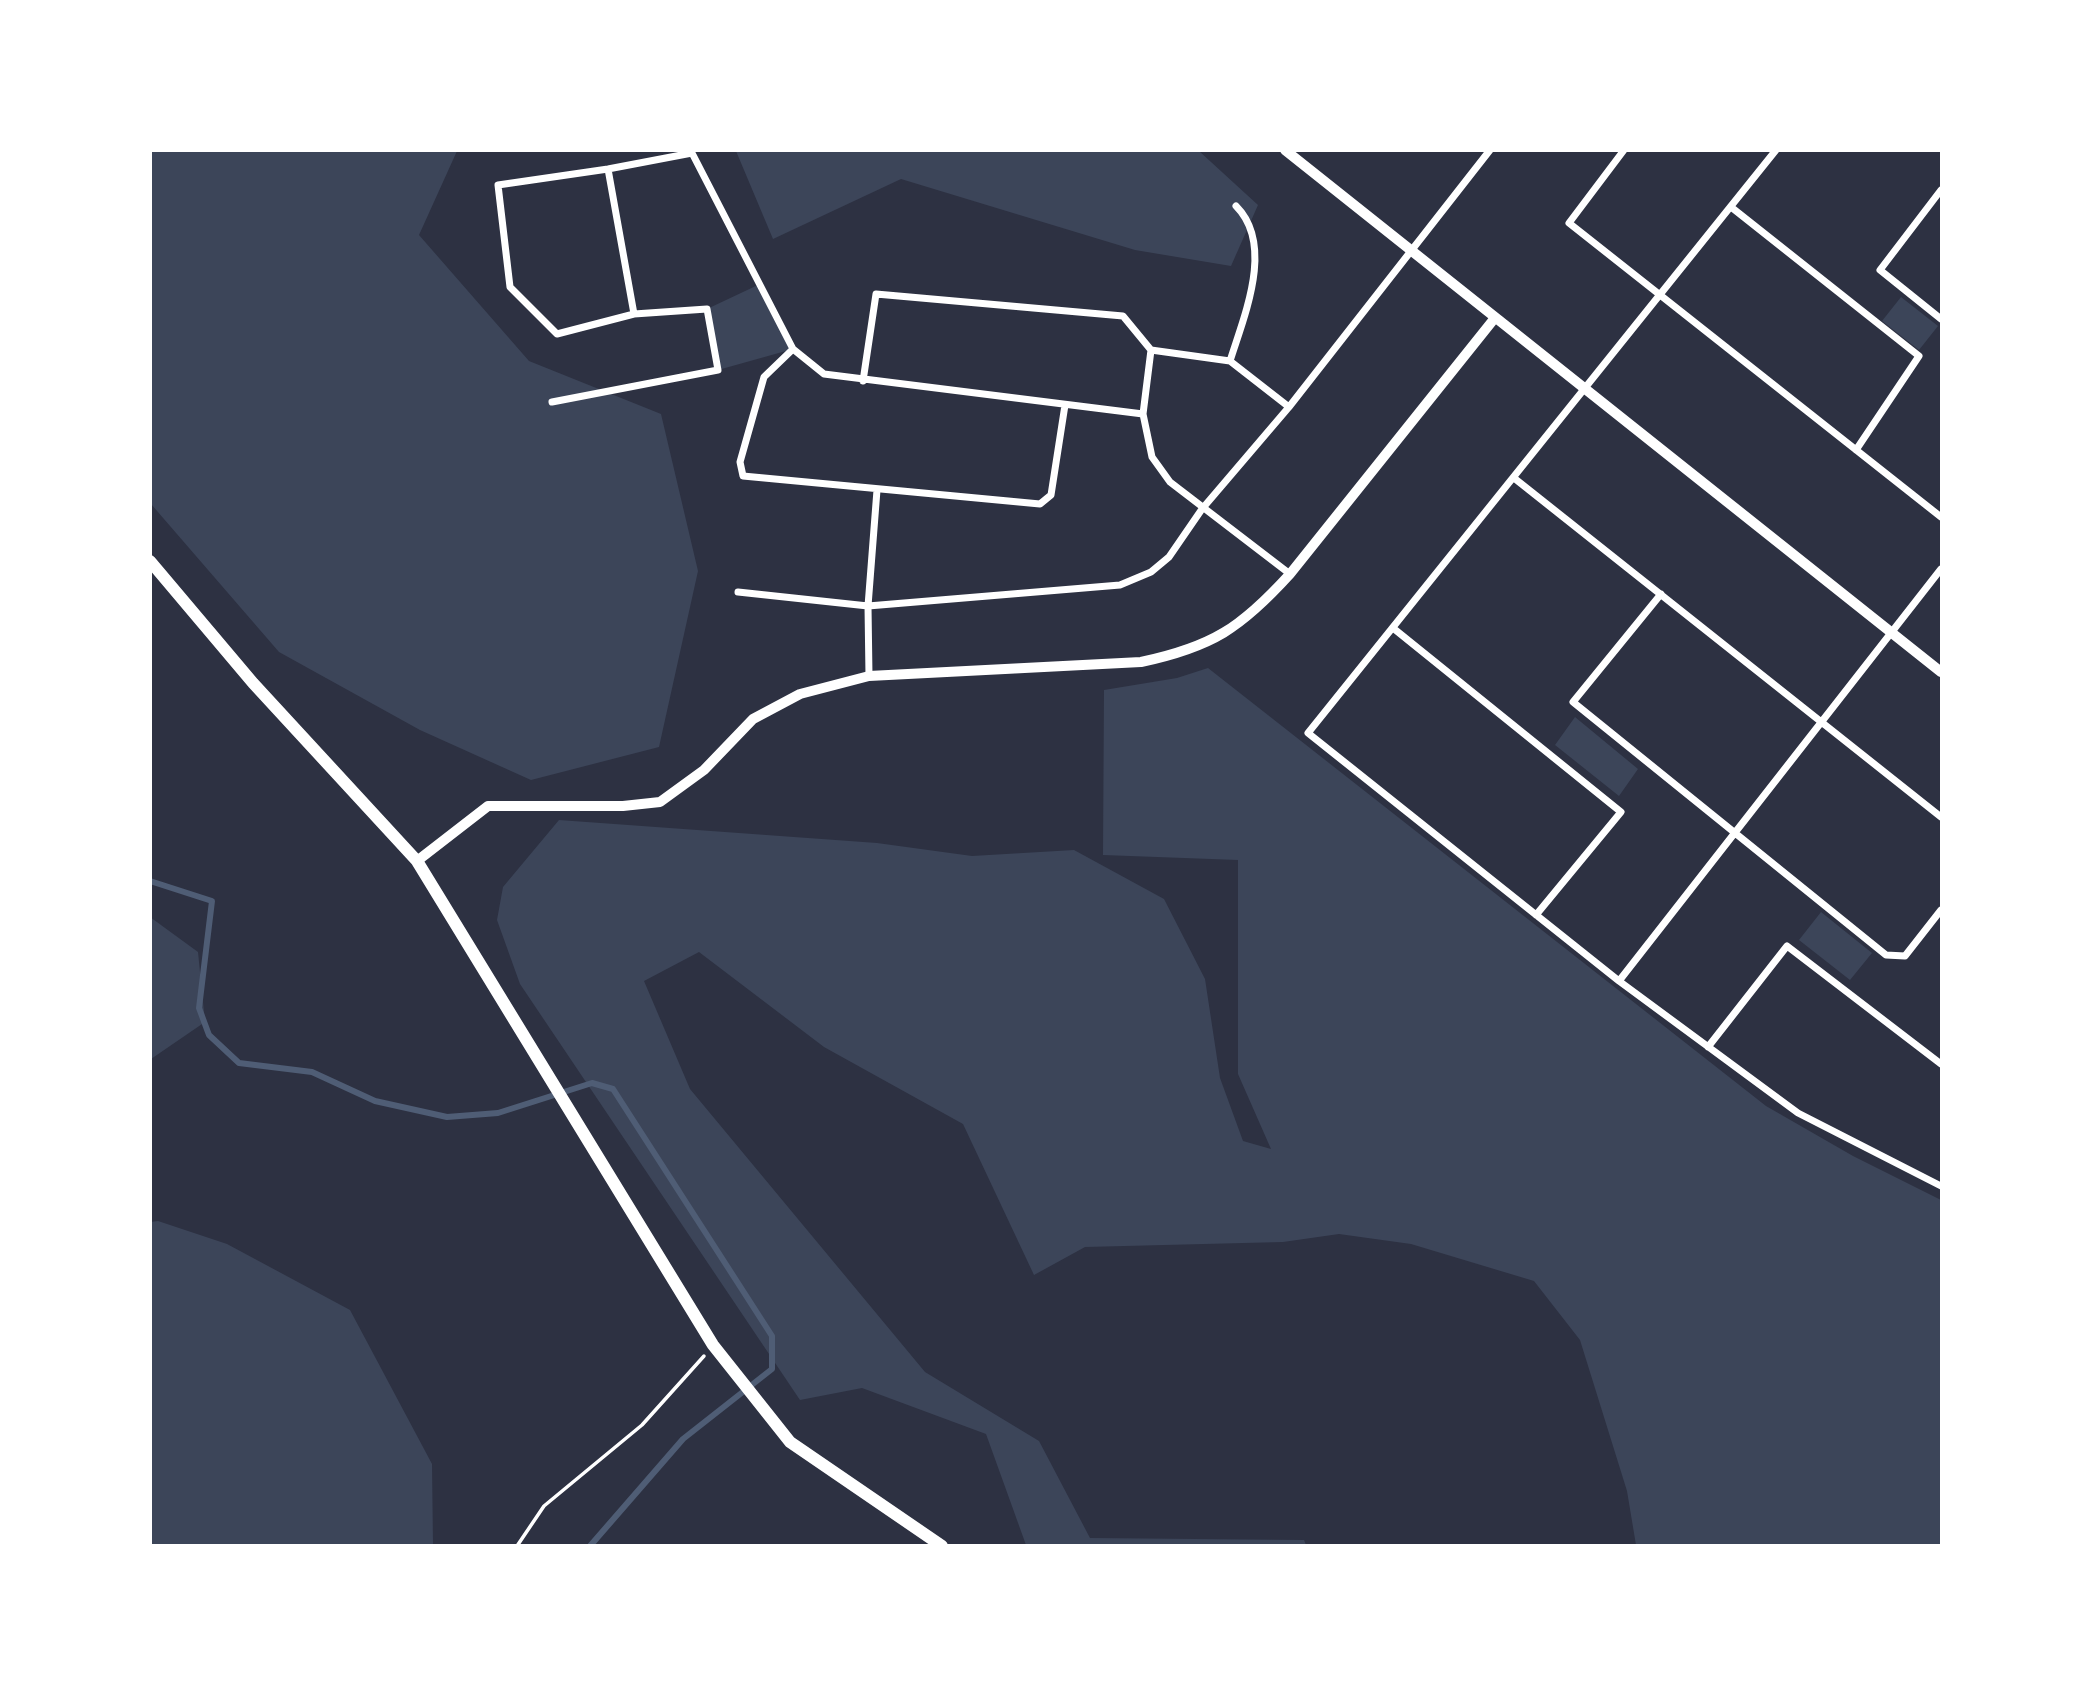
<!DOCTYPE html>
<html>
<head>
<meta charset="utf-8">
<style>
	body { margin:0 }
	#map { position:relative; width:2092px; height:1696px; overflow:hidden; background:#2d3142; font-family:"Alegreya Sans",sans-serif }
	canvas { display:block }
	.frame { position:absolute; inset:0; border:152px solid #fff; pointer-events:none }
</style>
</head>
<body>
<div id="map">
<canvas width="2092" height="1696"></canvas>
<div class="frame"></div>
</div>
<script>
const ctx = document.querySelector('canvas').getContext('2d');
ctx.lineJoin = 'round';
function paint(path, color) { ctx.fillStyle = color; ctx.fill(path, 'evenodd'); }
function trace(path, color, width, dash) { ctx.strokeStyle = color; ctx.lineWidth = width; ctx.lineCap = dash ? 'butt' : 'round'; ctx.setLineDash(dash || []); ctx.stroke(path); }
const green = new Path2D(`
	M150,151H457L419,235L529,361L661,414L698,571L659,747L531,780L420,730L279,652L151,504Z
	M736,151H1199L1258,205L1231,266L1135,250L901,179L773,239Z
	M760,284L793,349L718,370L707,309Z
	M1901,297L1938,326L1919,350L1882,321Z
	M1208,668L1766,1106L1853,1156L1941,1200V1545H1636L1627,1491L1580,1340L1534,1281L1411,1244L1339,1234L1283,1242L1085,1247L1034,1275L963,1124L824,1047L699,952L644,981L690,1089L925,1372L1039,1441L1090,1538L1304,1540L1306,1545H1026L986,1434L862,1388L800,1400L520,984L497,920L503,887L559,820L877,843L972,856L1074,850L1164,899L1205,979L1220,1078L1243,1141L1271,1149L1238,1074V860L1103,855L1104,690L1177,678Z
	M1575,717L1638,769L1619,796L1555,745Z
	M1821,912L1872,953L1850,980L1799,940Z
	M150,917L198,952L205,1022L151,1059Z
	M158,1221L227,1244L350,1310L432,1464L433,1545H151L150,1222Z`);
const stream = new Path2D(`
	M150,881L212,901L199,1008L209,1035L239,1063L312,1072L375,1101L447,1117L498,1113L592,1083L613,1089L772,1336V1369L683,1439L590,1546`);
const path = new Path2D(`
	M517,1546L544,1506L642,1425L704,1356`);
const minor = new Path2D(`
	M1624,150L1569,223L1941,517
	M1776,150L1308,733L1619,981L1798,1113L1941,1186
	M608,169L634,314
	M1941,190L1880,270L1941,319
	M1731,207L1919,356L1856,450
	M793,349L764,377L740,462L743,476L1040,504L1051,495L1065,405
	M1151,350L1143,414L1152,457L1170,482L1290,574
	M1230,361C1244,316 1275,245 1236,206
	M863,381L876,294L1123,316L1151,350L1230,361L1289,407
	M552,402L718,370L707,309L634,314L557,334L510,287L498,185L608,169L692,153L793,349L824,374L1143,414
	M1514,478L1941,817
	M738,592L868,606L1120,585L1151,572L1169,557L1202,509L1289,407L1490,150
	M1661,594L1573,702L1886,955L1905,956L1941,910
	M1393,628L1621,812L1536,915
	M869,676L868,606L877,490
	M1619,981L1941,569
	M1708,1047L1787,946L1941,1064`);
const tertiary = new Path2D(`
	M1285,150L1941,672
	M417,861L488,806H623L660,802L704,770L753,719L800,694L869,676L1141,662C1212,647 1241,628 1290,574L1494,319`);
const secondary = new Path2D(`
	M150,561L253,683L417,861L713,1345L790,1442L942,1546`);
paint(green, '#3c4559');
trace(stream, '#4f5d75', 6);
trace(path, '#fff', 3.5);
trace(minor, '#fff', 7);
trace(tertiary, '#fff', 10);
trace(secondary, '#fff', 12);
</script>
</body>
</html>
